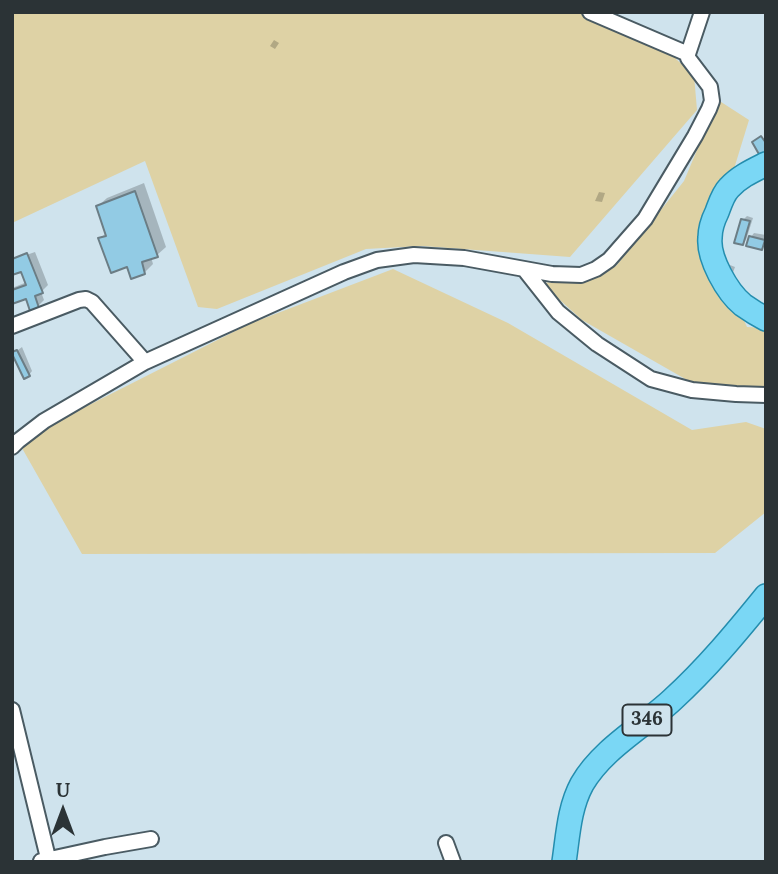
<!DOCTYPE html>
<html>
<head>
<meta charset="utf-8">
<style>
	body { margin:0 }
	#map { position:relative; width:778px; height:874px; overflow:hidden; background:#cfe3ed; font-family:Lora,serif }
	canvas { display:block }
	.frame { position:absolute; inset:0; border:14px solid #2b3336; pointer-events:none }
	.north { position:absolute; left:28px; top:776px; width:70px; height:70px; -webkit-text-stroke:5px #cfe3ed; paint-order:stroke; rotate:0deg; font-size:19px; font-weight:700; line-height:28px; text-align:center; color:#2b3336 }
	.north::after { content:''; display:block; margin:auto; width:24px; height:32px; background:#2b3336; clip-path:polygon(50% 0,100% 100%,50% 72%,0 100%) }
</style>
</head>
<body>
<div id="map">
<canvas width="778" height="874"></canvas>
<div class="frame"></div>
<div class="north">U</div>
</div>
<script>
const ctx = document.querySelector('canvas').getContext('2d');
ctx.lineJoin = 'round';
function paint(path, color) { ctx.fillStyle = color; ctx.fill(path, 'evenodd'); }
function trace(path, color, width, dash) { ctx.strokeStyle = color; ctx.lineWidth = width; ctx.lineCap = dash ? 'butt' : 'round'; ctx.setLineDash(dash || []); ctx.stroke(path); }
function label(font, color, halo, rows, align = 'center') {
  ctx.font = font + ' Lora,serif'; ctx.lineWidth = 7; ctx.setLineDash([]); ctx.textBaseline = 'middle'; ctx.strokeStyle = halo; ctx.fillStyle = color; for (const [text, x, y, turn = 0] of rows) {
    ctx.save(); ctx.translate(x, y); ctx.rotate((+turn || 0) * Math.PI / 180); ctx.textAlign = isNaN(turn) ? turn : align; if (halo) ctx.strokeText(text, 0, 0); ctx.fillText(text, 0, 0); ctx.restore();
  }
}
const green = new Path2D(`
	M12,12H608L677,43L676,59L694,75L697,110L570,257L422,246L366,249L217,309L198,307L145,161L12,223Z
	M718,100L749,120L710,247L747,327L766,328V388L694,384L582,320L541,283L589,279L616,266L684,181Z
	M393,269L508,323L692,430L746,422L766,429V512L715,553L82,554L18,441L249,324Z`);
const shadow = new Path2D(`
	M274,40L279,43L275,49L270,46Z
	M144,183L166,247L157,255L151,257L153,264L144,273L100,239L107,232L98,206L107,198Z
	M599,192L605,193L602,202L595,201Z
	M747,216L753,218L746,240L742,243L743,220Z
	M754,233L766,235L765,244L761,248L751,237Z
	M35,252L48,285L41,292L44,300L38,306L27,297L12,302V288L27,282L22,269L12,260Z
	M730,265L735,267L732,275L728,266Z
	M22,347L32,371L29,375L14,353Z`);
const building = new Path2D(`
	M761,136L766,143V153L760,156L752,142Z
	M135,191L158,257L142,262L145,274L131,279L127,267L111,273L98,238L106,236L96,206Z
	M741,219L750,221L743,245L734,243Z
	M749,236L765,240L762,250L746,246Z
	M27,253L43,293L35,296L39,308L30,311L26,299L12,304V290L26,285L21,272L12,275V259Z
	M17,350L30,376L24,379L12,354V352Z`);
const street = new Path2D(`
	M590,12L688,54
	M524,269L558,312L597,344L651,379L692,390L736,394L766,395
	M12,326L79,300L86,299L92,302L145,362
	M12,447L18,441L44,421L145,362L344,272L377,260L414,255L464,258L552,274L581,275L596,269L609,260L645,219L695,136L709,109L712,101L710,87L688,58V54L702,12
	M12,710L49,862
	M446,843L453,862
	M41,861L105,847L151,839`);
const primary = new Path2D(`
	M766,164C752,171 739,177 729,188C723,194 720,204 717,212C713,220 710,229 710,238C708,258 727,292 743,305C750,310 758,315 766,319
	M564,862C568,835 569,808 582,784C603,748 643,727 672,700C707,668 736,633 766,596`);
const shields = [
	[647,720,49]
];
const shieldNames = [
	["346",647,720]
];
paint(green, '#ded2a5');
paint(shadow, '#0003');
paint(building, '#92cbe4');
trace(building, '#6b7d85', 2);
trace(street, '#4a5b63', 18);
trace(primary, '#248dae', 26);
trace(street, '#fff', 14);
trace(primary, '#7ad7f5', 23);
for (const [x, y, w] of shields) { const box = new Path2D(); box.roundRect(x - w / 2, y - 15.5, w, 31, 5); ctx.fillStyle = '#cfe3ed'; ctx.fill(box); trace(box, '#2b3336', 2); }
label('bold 19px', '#2b3336', null, shieldNames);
</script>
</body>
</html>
